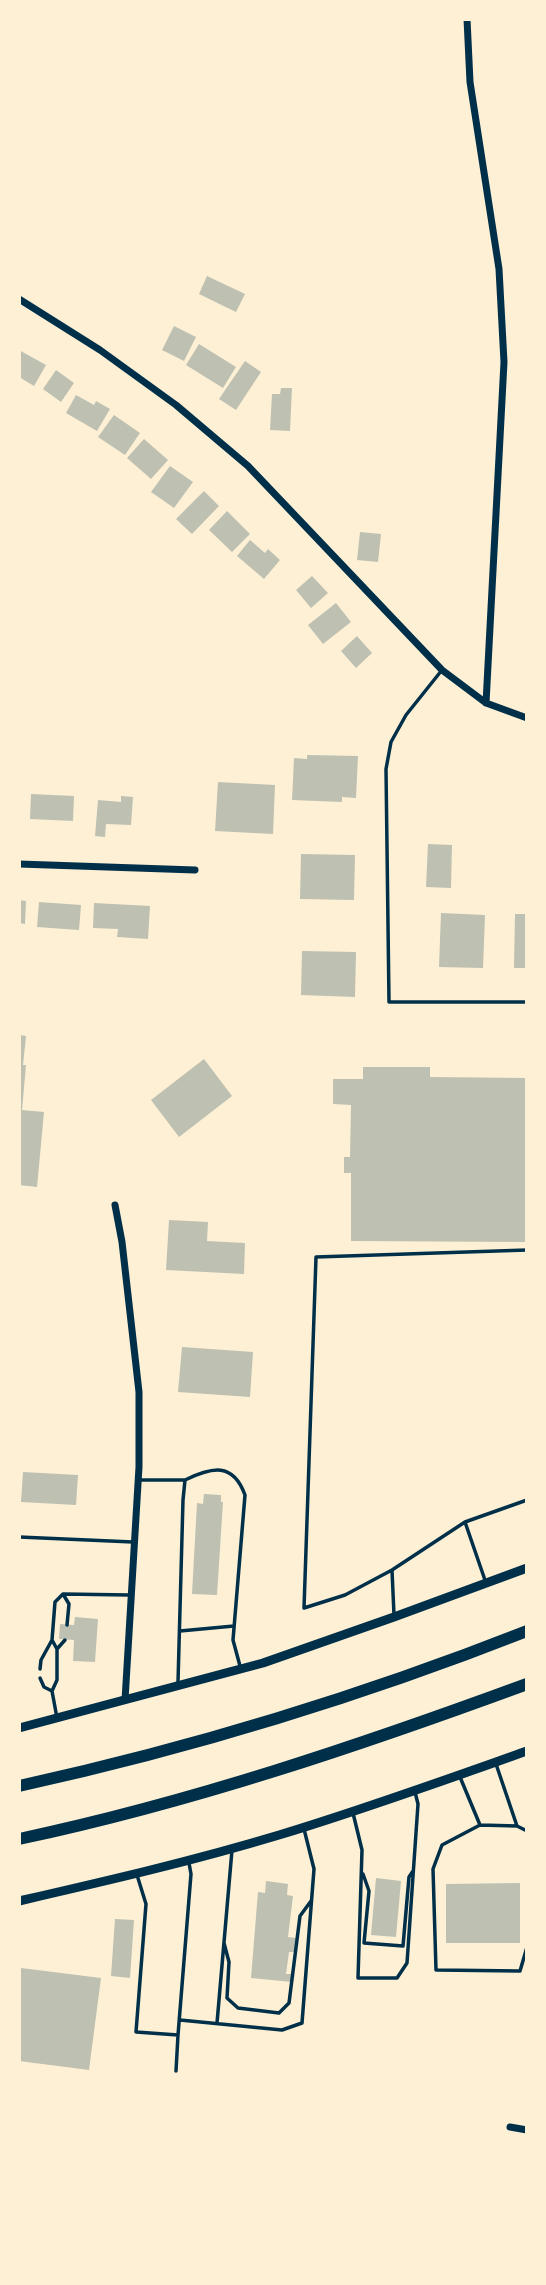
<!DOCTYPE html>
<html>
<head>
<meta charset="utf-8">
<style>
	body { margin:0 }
	#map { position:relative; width:546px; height:2285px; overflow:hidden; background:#fdf0d5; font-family:Montserrat,sans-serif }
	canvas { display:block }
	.frame { position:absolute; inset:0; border:21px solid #fdf0d5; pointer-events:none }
</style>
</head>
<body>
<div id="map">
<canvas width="546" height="2285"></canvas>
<div class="frame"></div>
</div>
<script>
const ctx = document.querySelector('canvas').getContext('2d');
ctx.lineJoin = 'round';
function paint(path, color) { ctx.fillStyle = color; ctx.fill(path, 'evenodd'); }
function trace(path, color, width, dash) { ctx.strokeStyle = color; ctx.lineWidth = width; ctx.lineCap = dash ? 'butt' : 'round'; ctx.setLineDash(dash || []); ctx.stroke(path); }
const building = new Path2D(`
	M207,276L245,294L236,312L199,294Z
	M174,326L196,337L184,361L162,350Z
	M199,344L236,367L223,388L186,365Z
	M19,350L46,365L34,386L19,377Z
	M245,361L261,372L236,410L219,399Z
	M56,370L74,383L61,402L43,389Z
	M281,388H292L290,431L270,430L272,394H280Z
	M76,395L94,405L96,401L110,409L97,431L66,413Z
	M114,415L140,433L125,455L98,437Z
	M144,439L168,460L151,479L127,458Z
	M170,466L193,482L174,508L151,492Z
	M204,491L219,506L192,534L176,519Z
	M227,511L250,534L232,552L209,530Z
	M360,532L381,534L378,562L357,560Z
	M250,540L265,553L268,549L280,560L264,579L237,556Z
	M312,576L328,593L311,608L296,590Z
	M336,603L351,622L323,644L308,625Z
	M357,636L372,653L356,668L341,651Z
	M307,755L358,756L356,798L342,797V802L292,800L294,758L307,759Z
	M218,782L275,785L273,834L215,831Z
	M31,794L74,796L73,821L30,819Z
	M121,796L133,797L131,825L106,824L105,837L95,836L98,800L121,802Z
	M428,844L452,845L451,888L426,887Z
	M301,854L355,855L354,900L300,899Z
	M19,900L26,901L25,924L19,923Z
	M39,902L81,905L79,930L37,927Z
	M94,903L150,906L148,939L117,937L118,929L93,928Z
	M441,913L485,915L483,968L439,967Z
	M515,914H527V968H514Z
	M302,951L356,952L355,997L301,995Z
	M19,1035L26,1036L23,1065H26L22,1110L44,1112L37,1187L19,1185Z
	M204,1059L232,1096L179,1137L151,1100Z
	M363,1067H430V1077L527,1078V1242L351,1241V1173H344V1157H350L351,1105L333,1104V1079H363Z
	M169,1220L208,1222L207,1241L245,1243L244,1274L166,1270Z
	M182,1347L253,1352L250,1397L178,1392Z
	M23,1472L78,1475L76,1505L21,1502Z
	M204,1494L221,1495V1502H223L217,1595L192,1594L197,1503L203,1504Z
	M75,1617L98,1619L95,1662L73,1661L74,1640L59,1639L60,1624L74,1625Z
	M376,1878L401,1881L396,1937L371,1935Z
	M266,1881L288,1884L287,1895L293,1896L288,1937L296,1938L294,1952H289L286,1974H292V1982L251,1978L258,1892L265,1893Z
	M520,1883V1943H446V1884Z
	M115,1919L134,1920L130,1978L111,1976Z
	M21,1968L101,1978L89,2070L19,2061Z`);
const service = new Path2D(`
	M442,670L406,715L391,742L386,769L389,1002H527
	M138,1480H185
	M465,1522L486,1583
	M19,1537L133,1542
	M392,1570L465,1522L527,1500
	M394,1615L392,1570L345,1595L304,1608L316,1257L527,1250
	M67,1625L69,1604L63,1594L129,1595
	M180,1631L234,1626
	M57,1649L65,1640
	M40,1669L41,1660L52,1640
	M40,1678L44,1687L52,1691
	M178,1682L183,1500L185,1480C212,1467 233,1462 245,1495L233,1640L240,1666
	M57,1718L52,1691L57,1680V1649L52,1640L55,1602L63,1594
	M460,1777L480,1825L517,1826L496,1764
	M353,1813L362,1850L358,1978H397L407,1963L418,1804L415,1792
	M480,1825L442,1845L433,1869L436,1970L520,1971L527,1947
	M517,1826L527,1831
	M363,1874L369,1891L364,1943L403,1946L409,1877L413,1871
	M137,1875L146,1904L136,2032L178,2035L191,1874L189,1863
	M224,1943L229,1962L227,1998L238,2008L279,2013L289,2003L300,1916L311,1901
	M180,2020L282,2030L302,2023L314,1869L304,1829
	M217,2023L232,1850
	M176,2071L178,2035`);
const minor = new Path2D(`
	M467,19L470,82L499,269L504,362L486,703
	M19,299L100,350L176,405L248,466L442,670L486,703L527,718
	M19,864L195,870
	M115,1205L122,1242L139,1392V1467L125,1700
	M510,2127L527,2130`);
const tertiary = new Path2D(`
	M19,1728L263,1663L394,1617L527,1568
	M19,1901C106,1881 193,1861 279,1835C362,1810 445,1780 527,1751`);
const trunk = new Path2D(`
	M19,1786C192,1748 362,1696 527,1631
	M19,1839C193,1802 361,1745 527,1684`);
paint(building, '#bec0b2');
trace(service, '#003049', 3.5);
trace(minor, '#003049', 7);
trace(tertiary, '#003049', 9);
trace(trunk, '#003049', 12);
</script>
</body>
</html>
